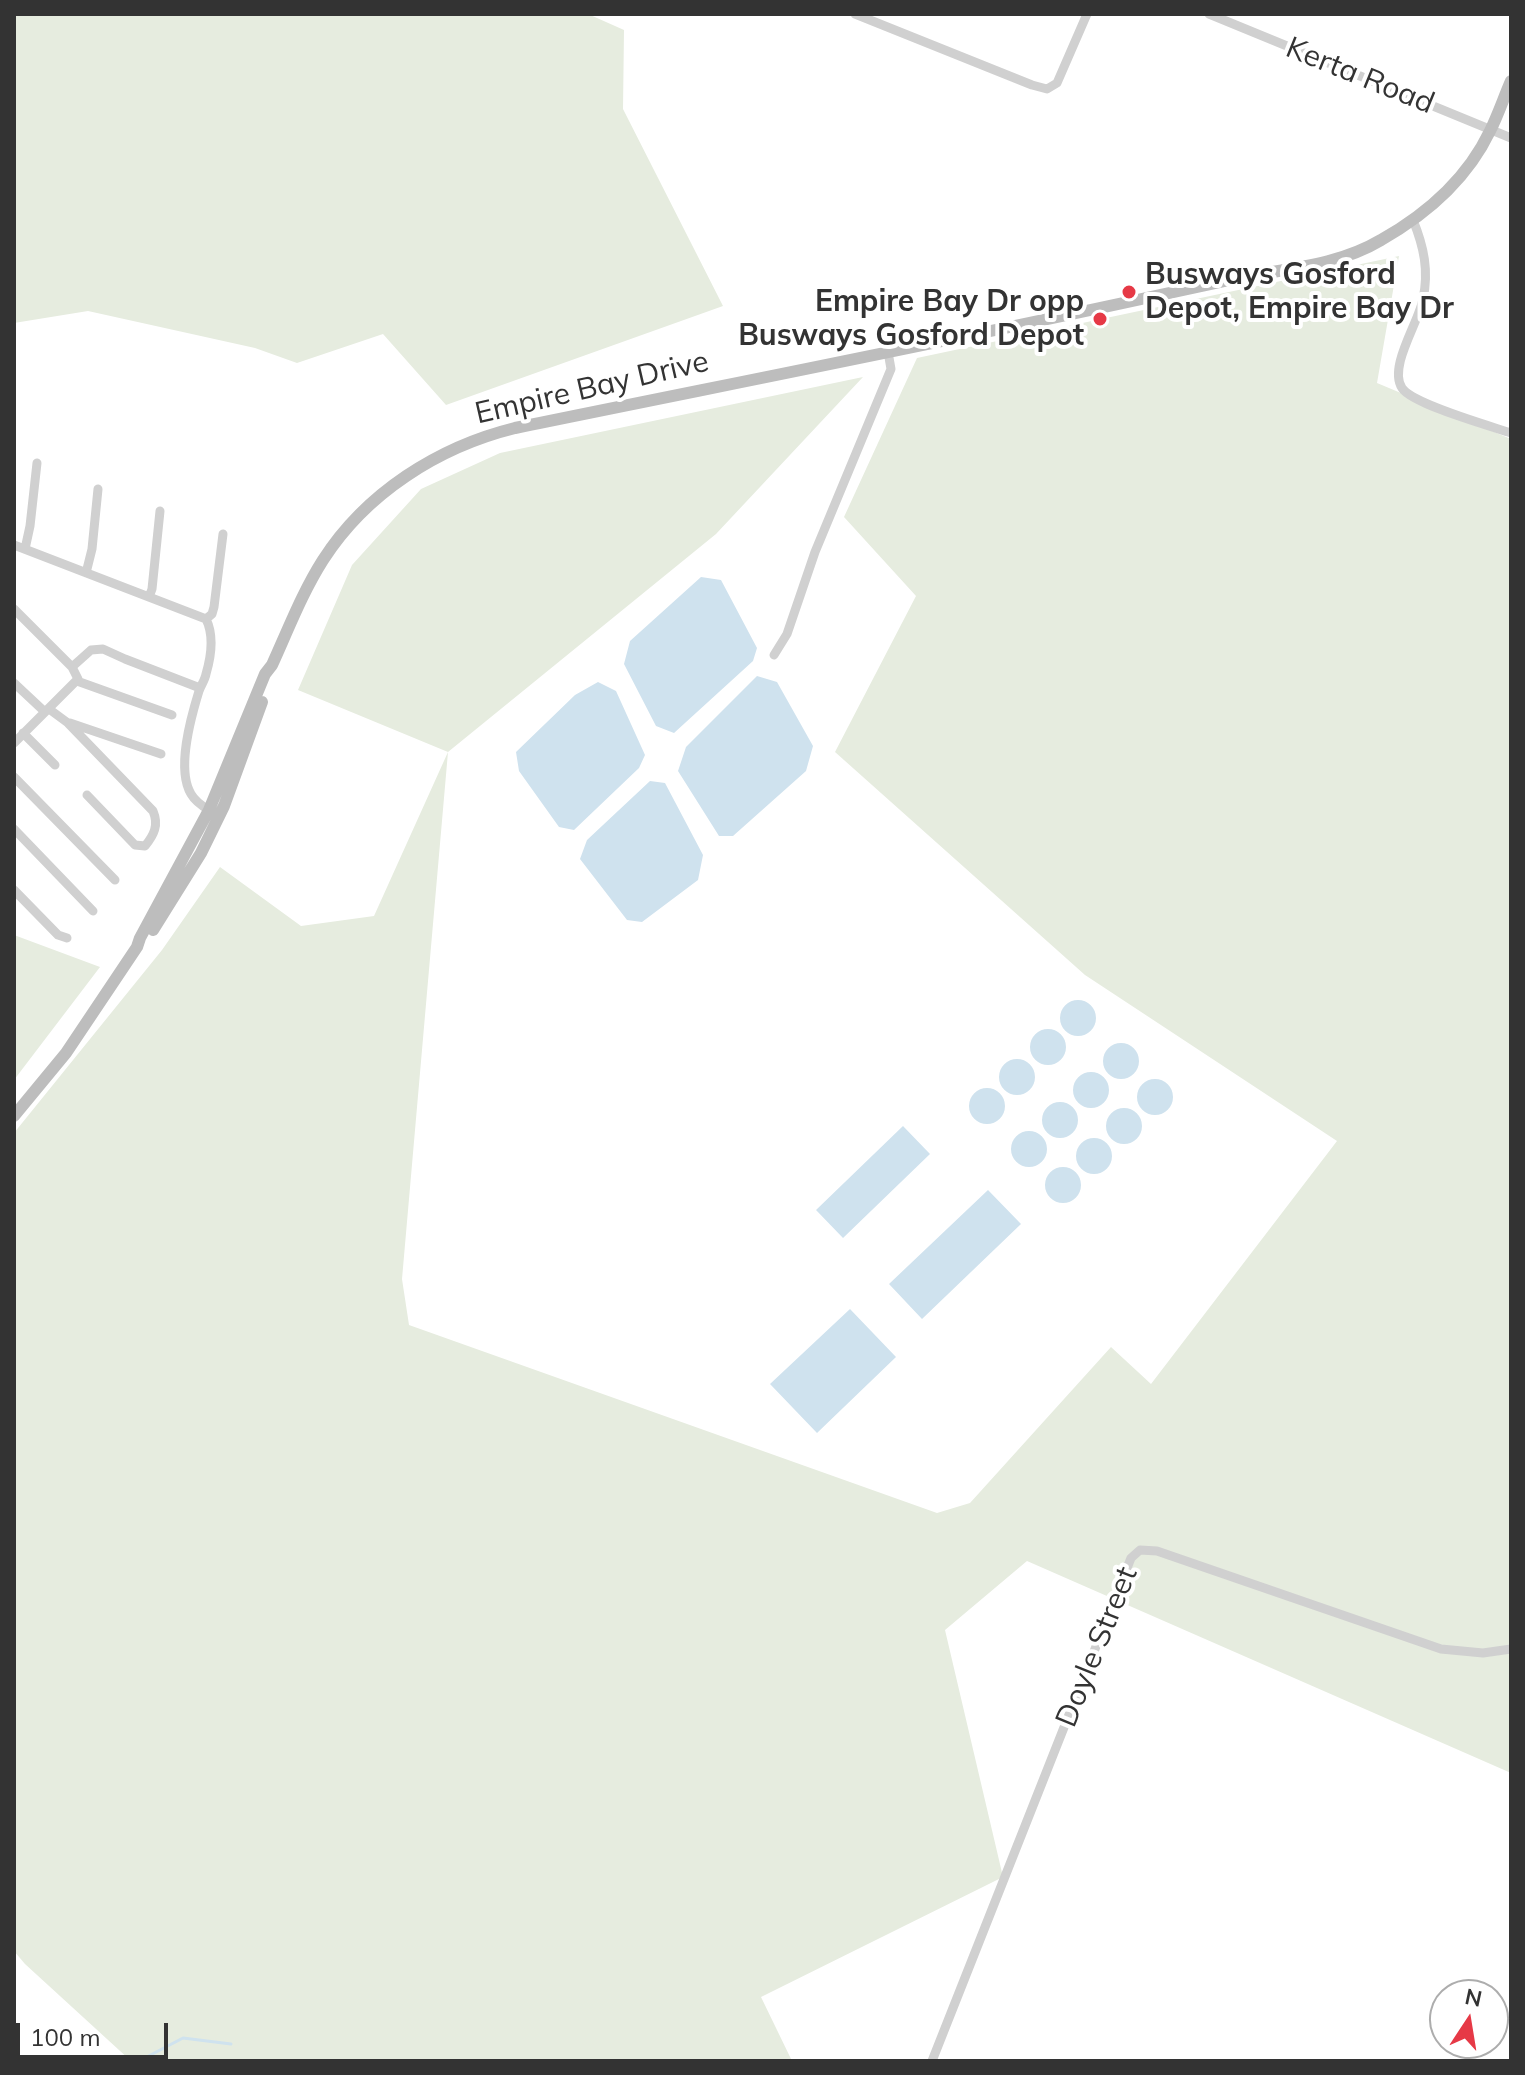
<!DOCTYPE html>
<html>
<head>
<meta charset="utf-8">
<style>
	body { margin:0 }
	#map { position:relative; width:1525px; height:2075px; overflow:hidden; background:#fff; font-family:Mulish,sans-serif }
	canvas { display:block }
	.frame { position:absolute; inset:0; border:16px solid #333; pointer-events:none }
	.north { position:absolute; left:1429px; top:1979px; width:80px; height:80px; box-sizing:border-box; background:#fff; border:2px solid #adadad; border-radius:50%; rotate:12deg; font-size:22px; font-weight:700; line-height:32px; text-align:center; color:#333 }
	.north::after { content:''; display:block; margin:auto; width:28px; height:36px; background:#e63946; clip-path:polygon(50% 0,100% 100%,50% 72%,0 100%) }
	.scale { position:absolute; left:16px; top:2023px; width:152px; height:36px; box-sizing:border-box; border:4px solid #333; border-top:0; padding-left:10px; font-size:24px; line-height:28px; white-space:nowrap; color:#333; -webkit-text-stroke:6px #fff; paint-order:stroke }
</style>
</head>
<body>
<div id="map">
<canvas width="1525" height="2075"></canvas>
<div class="frame"></div>
<div class="north">N</div>
<div class="scale">100 m</div>
</div>
<script>
const ctx = document.querySelector('canvas').getContext('2d');
ctx.lineJoin = 'round';
function paint(path, color) { ctx.fillStyle = color; ctx.fill(path, 'evenodd'); }
function trace(path, color, width, dash) { ctx.strokeStyle = color; ctx.lineWidth = width; ctx.lineCap = dash ? 'butt' : 'round'; ctx.setLineDash(dash || []); ctx.stroke(path); }
function label(font, color, halo, rows, align = 'center') {
  ctx.font = font + ' Mulish,sans-serif'; ctx.lineWidth = 8; ctx.setLineDash([]); ctx.textBaseline = 'middle'; ctx.strokeStyle = halo; ctx.fillStyle = color; for (const [text, x, y, turn = 0] of rows) {
    ctx.save(); ctx.translate(x, y); ctx.rotate((+turn || 0) * Math.PI / 180); ctx.textAlign = isNaN(turn) ? turn : align; if (halo) ctx.strokeText(text, 0, 0); ctx.fillText(text, 0, 0); ctx.restore();
  }
}
const green = new Path2D(`
	M14,14H588L624,30L623,109L723,306L446,405L383,334L297,363L255,348L88,311L14,323Z
	M1399,256L1377,383L1511,439V1773L1027,1561L945,1630L1003,1877L761,1997L792,2061H131L25,1964L14,1951V1133L162,950L220,867L301,926L374,916L448,752L298,690L352,565L421,489L500,453L863,377L716,534L448,752L402,1279L409,1325L937,1513L970,1503L1111,1347L1151,1384L1337,1141L1085,975L835,752L916,596L844,517L917,358Z
	M14,935L100,967L14,1080Z`);
const water = new Path2D(`
	M701,577L721,580L757,648L753,661L674,733L656,726L624,664L630,641Z
	M757,676L777,682L813,746L806,771L733,836H719L678,771L686,747Z
	M598,682L616,691L645,755L639,768L574,830L559,827L519,771L516,752L575,695Z
	M650,781L665,783L703,855L698,880L642,922L627,920L580,859L587,840Z
	M1060 1018a18 18 0 1 1 36 0a18 18 0 1 1-36 0Z
	M1030 1047a18 18 0 1 1 36 0a18 18 0 1 1-36 0Z
	M1103 1061a18 18 0 1 1 36 0a18 18 0 1 1-36 0Z
	M999 1077a18 18 0 1 1 36 0a18 18 0 1 1-36 0Z
	M1073 1090a18 18 0 1 1 36 0a18 18 0 1 1-36 0Z
	M1137 1097a18 18 0 1 1 36 0a18 18 0 1 1-36 0Z
	M969 1106a18 18 0 1 1 36 0a18 18 0 1 1-36 0Z
	M1042 1120a18 18 0 1 1 36 0a18 18 0 1 1-36 0Z
	M1106 1126a18 18 0 1 1 36 0a18 18 0 1 1-36 0Z
	M903,1126L930,1154L843,1238L816,1210Z
	M1011 1149a18 18 0 1 1 36 0a18 18 0 1 1-36 0Z
	M1076 1156a18 18 0 1 1 36 0a18 18 0 1 1-36 0Z
	M1045 1185a18 18 0 1 1 36 0a18 18 0 1 1-36 0Z
	M988,1190L1021,1224L922,1319L889,1284Z
	M850,1309L896,1357L817,1433L770,1384Z`);
const stream = new Path2D(`
	M139,2061L183,2038L231,2044`);
const minor = new Path2D(`
	M855,14L1032,85L1047,89L1057,83L1087,14
	M1209,14L1511,138
	M1413,220C1424,247 1429,271 1423,299C1419,322 1388,367 1402,388C1412,404 1490,426 1511,433
	M14,545L206,619C214,635 211,657 206,674C205,680 201,685 199,691C191,717 176,769 191,794C195,801 202,806 209,810
	M25,549L30,526L37,463
	M86,573L92,549L98,489
	M149,597L152,589L160,511
	M14,609L72,667L78,679L14,743
	M206,619L212,614L214,607L223,534
	M774,655L787,634L815,552L891,369L888,352
	M72,667L91,650L103,649L125,659L200,688
	M77,681L172,715
	M14,683L45,712
	M49,709L68,723L153,811C159,825 154,835 145,846L135,845L87,795
	M70,723L161,754
	M23,733L55,765
	M14,777L115,880
	M14,829L93,911
	M14,890L58,935L67,938
	M932,2061L1131,1558L1140,1550L1157,1551L1441,1649L1483,1653L1511,1649`);
const secondary = new Path2D(`
	M153,930L201,853L224,806L262,702
	M14,1116L66,1053L137,947L140,938L209,810L265,674L272,665C288,630 302,593 323,560C366,493 438,447 515,428C730,384 945,342 1160,295C1189,289 1219,282 1248,276C1294,268 1341,264 1381,240C1427,214 1467,179 1490,131C1498,115 1504,97 1511,81`);
const markers = [
	[1129,292,8,"#e63946"],
	[1100,319,8,"#e63946"]
];
const streetNames = [
	["Kerta Road",1360,76,22],
	["Empire Bay Drive",592,388,-13],
	["Doyle Street",1097,1647,-68]
];
const poiNames = [
	["Busways Gosford",1145,275],
	["Depot, Empire Bay Dr",1145,309],
	["Empire Bay Dr opp",1084,302,"right"],
	["Busways Gosford Depot",1084,336,"right"]
];
paint(green, '#e6ecdf');
paint(water, '#cfe2ee');
trace(stream, '#cfe2ee', 3);
trace(minor, '#d0d0d0', 9);
trace(secondary, '#bdbdbd', 12);
for (const [x, y, r, color] of markers) { const dot = new Path2D(); dot.arc(x, y, r, 0, 2 * Math.PI); ctx.fillStyle = color; ctx.fill(dot); trace(dot, '#fff', 3); }
label('30px', '#333', '#fff', streetNames);
label('bold 30px', '#333', '#fff', poiNames, 'left');
</script>
</body>
</html>
